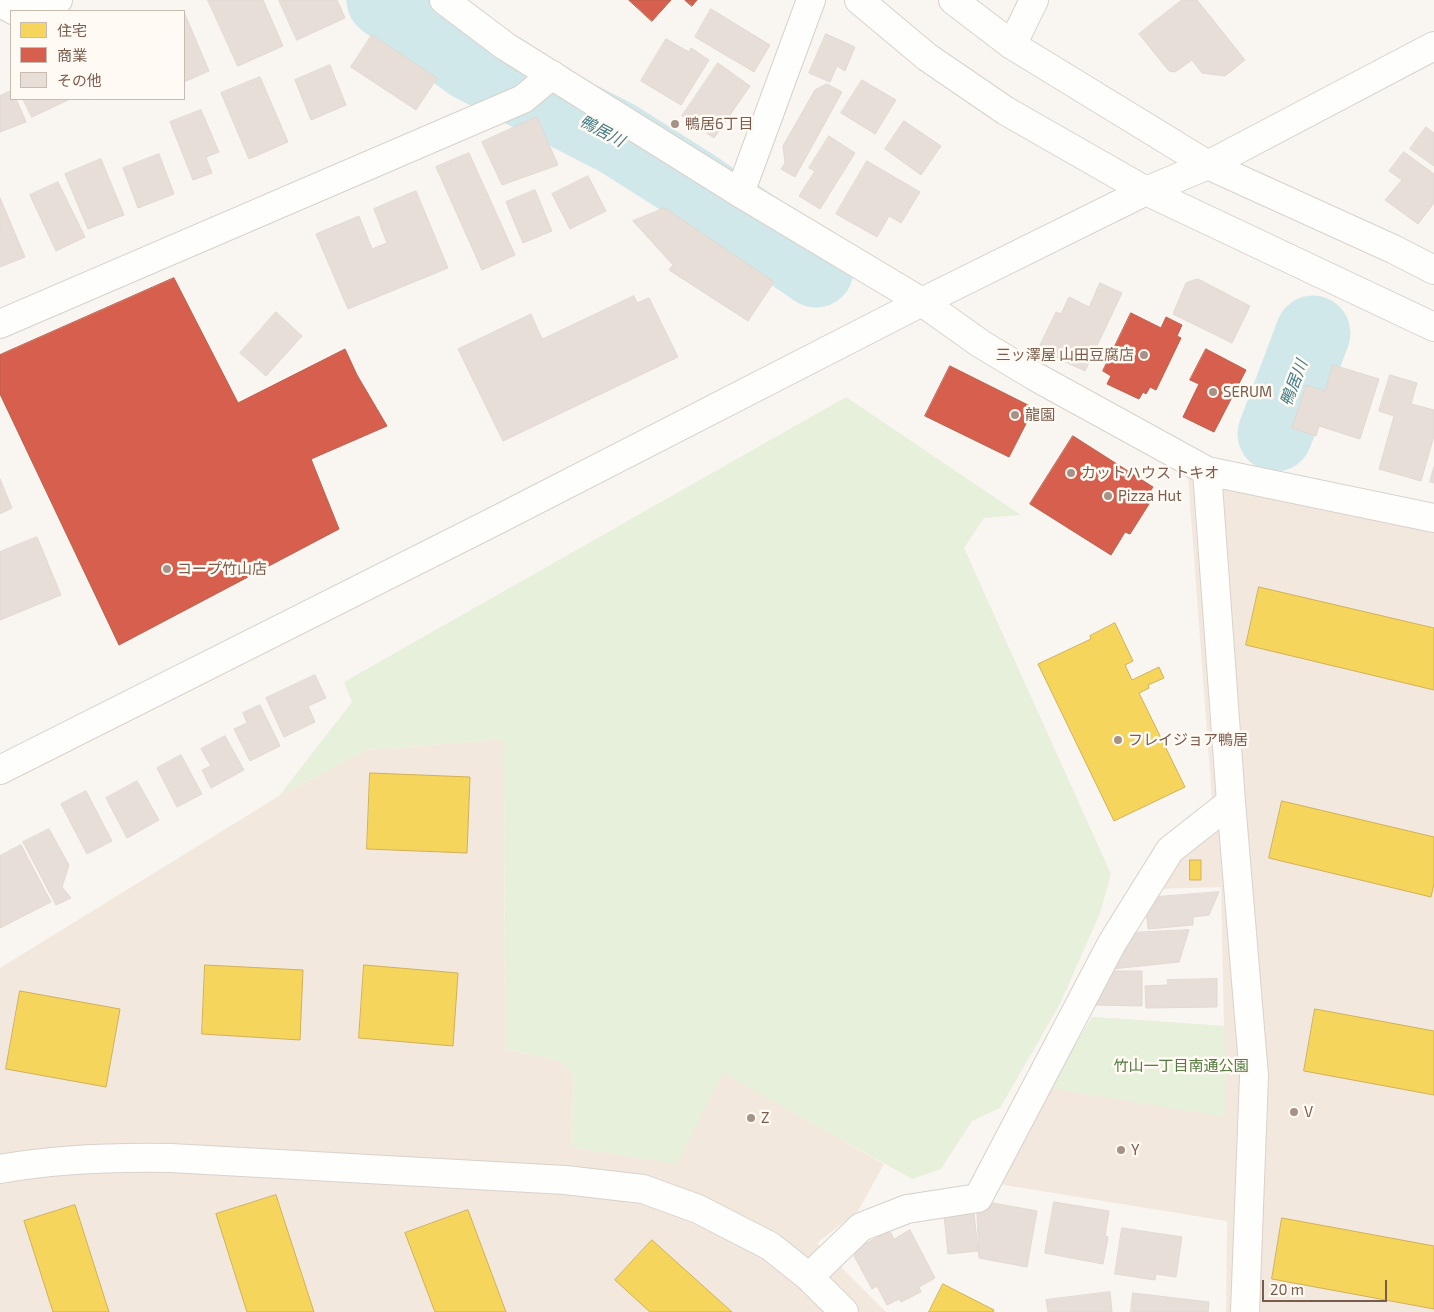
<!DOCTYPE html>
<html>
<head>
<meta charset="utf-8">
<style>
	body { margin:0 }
	#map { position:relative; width:1434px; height:1312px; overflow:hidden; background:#f9f5f0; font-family:"Exo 2","Noto Sans JP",sans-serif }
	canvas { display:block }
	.legend { position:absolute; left:10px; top:10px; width:175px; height:90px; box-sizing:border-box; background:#fffaf3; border:1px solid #cabbb1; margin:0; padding:6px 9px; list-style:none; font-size:15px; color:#7a5c4d }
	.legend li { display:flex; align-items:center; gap:10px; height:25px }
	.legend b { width:25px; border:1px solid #cabbb1 }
	.scale { position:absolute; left:1262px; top:1280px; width:125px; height:22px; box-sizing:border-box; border:2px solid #7a5c4d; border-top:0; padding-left:6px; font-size:15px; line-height:18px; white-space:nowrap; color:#7a5c4d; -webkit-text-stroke:4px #fffaf3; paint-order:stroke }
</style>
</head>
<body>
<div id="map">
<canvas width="1434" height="1312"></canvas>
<ul class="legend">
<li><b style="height:14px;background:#f6d55c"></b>住宅</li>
<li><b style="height:14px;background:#d6604d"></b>商業</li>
<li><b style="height:14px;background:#e6ded7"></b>その他</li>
</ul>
<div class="scale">20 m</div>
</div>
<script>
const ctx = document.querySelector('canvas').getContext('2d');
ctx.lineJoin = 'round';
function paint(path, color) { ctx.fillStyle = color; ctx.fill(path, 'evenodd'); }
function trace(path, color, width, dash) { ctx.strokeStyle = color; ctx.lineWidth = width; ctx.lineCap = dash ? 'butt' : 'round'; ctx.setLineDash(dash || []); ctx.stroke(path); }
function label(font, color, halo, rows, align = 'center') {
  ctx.font = font + ' "Exo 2","Noto Sans JP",sans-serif'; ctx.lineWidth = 5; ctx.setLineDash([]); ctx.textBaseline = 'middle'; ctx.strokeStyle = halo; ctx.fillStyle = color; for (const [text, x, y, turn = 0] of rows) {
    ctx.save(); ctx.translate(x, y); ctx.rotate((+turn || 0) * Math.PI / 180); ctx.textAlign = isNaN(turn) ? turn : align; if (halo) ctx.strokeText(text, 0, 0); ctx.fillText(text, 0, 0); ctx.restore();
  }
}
const residential = new Path2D(`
	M1188,475L1434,533V1312H1226L1227,1221L998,1184L1050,1088L1092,1017L1224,1026L1221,887L1154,889L1178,854L1214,828Z
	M504,739L505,1049L558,1060L574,1074L571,1147L676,1163L723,1072L884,1164L858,1211L817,1243L886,1312H0V968L279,796L366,750Z`);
const green = new Path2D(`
	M846,397L1021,515L984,518L964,548L1111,874L1100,913L1060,1004L1000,1108L972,1121L941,1169L912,1179L723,1073L677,1164L571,1147L574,1074L558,1060L505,1049L504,739L366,750L279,796L352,702L344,682Z
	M1092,1017L1224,1026L1226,1117L1050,1088Z`);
const homes = new Path2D(`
	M1259,587L1434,628V690L1246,645Z
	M1115,623L1133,661L1125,665L1132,680L1159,667L1164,678L1148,685L1149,688L1139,693L1185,787L1114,821L1038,664L1091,639L1090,636Z
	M370,773L470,777L467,853L367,849Z
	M1282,801L1434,837V883L1431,897L1269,858Z
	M1190,860H1201V880H1190Z
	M205,965L303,970L300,1040L202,1034Z
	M364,965L458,973L453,1046L359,1038Z
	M20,991L120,1009L106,1087L6,1069Z
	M1315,1009L1434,1031V1095L1304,1071Z
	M276,1195L314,1312H247L216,1214Z
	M75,1205L109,1312H53L24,1221Z
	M468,1210L506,1312H435L405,1233Z
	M1282,1218L1434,1246V1309L1272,1279Z
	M652,1240L732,1312H650L615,1280Z
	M943,1284L994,1310L993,1312H929Z`);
const shops = new Path2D(`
	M629,0H671L652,21Z
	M685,0H697L692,6Z
	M174,278L238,403L345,349L357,375L387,426L311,459L339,529L119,645L0,394V355Z
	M1131,313L1161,328L1166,317L1182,325L1177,336L1181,338L1156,390L1150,387L1146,394L1143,392L1139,399L1107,384L1111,376L1103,371Z
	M1206,349L1246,370L1214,432L1183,417L1199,384L1190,380Z
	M950,366L1034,408L1009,457L925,416Z
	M1073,436L1153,487L1144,501L1149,504L1130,534L1125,532L1111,555L1030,504Z`);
const river = new Path2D(`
	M384,0L470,63L617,138L693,186L816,270
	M1275,434L1313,333`);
const building = new Path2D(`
	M208,0H263L283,46L238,66Z
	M279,0H337L345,18L297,40Z
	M1182,0H1197L1245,60L1225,76L1202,73L1192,60L1175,72L1169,71L1139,34Z
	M711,9L770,45L754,72L695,37Z
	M184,12L209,71L184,82Z
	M826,34L855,47L845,71L837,66L830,82L809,73Z
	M372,35L437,78L416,110L351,67Z
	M666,39L689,52L691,48L709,60L681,105L641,81Z
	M718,63L750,86L714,138L682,116Z
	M330,65L346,105L311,120L295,80Z
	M260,77L288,142L249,159L221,93Z
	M862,80L896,100L875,134L841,113Z
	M827,84L842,92L795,177L781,169L785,163L783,146L815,90Z
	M11,91V99H16L26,122L0,132V96Z
	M23,99H70L32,117Z
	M201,110L219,152L206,157L212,173L193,180L170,122Z
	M537,117L558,165L502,185L482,142Z
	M904,121L941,146L921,175L885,149Z
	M1426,127L1434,133V166L1410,149Z
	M829,136L855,153L820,209L799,196L815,171L809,168Z
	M1404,152L1434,174V203L1418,224L1385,200L1402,180L1389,171Z
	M469,153L515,255L482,270L436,167Z
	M159,154L174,194L138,208L123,168Z
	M101,159L124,215L88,229L65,174Z
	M867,161L920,192L901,223L889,216L877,237L836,214Z
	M588,176L606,211L570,229L552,194Z
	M58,182L85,237L56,251L30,195Z
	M535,190L552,231L523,243L506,202Z
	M416,191L448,268L348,309L316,234L359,216L372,249L387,243L374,209Z
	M0,198L25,257L0,267Z
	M665,208L774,282L748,321L669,270L673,265L633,221Z
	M1198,279L1250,306L1232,343L1173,314L1186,283Z
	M1100,283L1122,293L1085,371L1038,349L1056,312L1061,314L1069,297L1089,307Z
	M634,296L637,303L649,298L678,357L503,441L458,349L531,314L542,339Z
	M276,312L302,336L266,376L240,353Z
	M1333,365L1379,379L1360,439L1319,426L1316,436L1292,428L1306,385L1325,391Z
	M1390,375L1417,383L1411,404L1434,410V436L1421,481L1379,469L1394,416L1379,411Z
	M1434,467V483L1430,482Z
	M0,479L12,508L0,514Z
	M37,537L61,595L0,620V552Z
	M315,675L326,698L308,706L315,722L284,737L266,698Z
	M260,705L280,746L250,761L234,729L247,723L243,713Z
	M225,736L244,770L211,788L202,770L211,766L201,749Z
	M181,755L202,794L177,807L157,768Z
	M137,781L159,820L127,838L106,798Z
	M86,791L112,841L87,854L61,804Z
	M49,829L69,865L62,887L71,898L56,905L23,842Z
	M21,845L51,902L0,928V856Z
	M1219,892L1209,915L1193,917V925L1148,929L1145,898Z
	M1189,930L1179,962L1112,969L1127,933Z
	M1103,971H1142V1006L1095,1005V981Z
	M1217,979V1007L1146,1008L1145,986L1168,985L1167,980Z
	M987,1202L1037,1211L1027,1267L979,1258L977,1213Z
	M1054,1202L1109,1211L1105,1236L1108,1237L1103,1264L1045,1253Z
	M974,1213L978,1251L948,1254L944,1216Z
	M1122,1228L1182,1237L1176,1277L1156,1274L1155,1280L1115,1274Z
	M910,1230L935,1278L919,1287L921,1292L901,1302L899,1299L887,1305L877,1286L872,1289L854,1256L859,1247L890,1231L894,1239Z
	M1110,1292L1112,1312H1048L1046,1300Z
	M1133,1293L1209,1302L1208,1312H1131Z`);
const street = new Path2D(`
	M0,3L15,11
	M32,11L58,0
	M1012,45L1034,0
	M740,193L811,0
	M0,324L523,99L552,75
	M809,1277L861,1227L907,1209L978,1198L1112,943L1170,850L1231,802`);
const secondary = new Path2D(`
	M444,0L505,46L740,193L922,302L981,344L1036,377L1207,471L1434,518
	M859,0L927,57L1006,111L1146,191L1434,327
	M953,0L1012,45L1208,165L1393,249L1434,270
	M1207,471L1231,802L1254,1076L1245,1312
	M0,770L495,521L922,302L1146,191L1208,165L1434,46
	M0,1169C56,1159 114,1157 171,1158L565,1180L643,1189L698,1209L770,1246L809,1277L844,1312`);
const markers = [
	[675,124,5,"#a69286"],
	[1144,355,5,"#a69286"],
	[1213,392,5,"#a69286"],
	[1015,415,5,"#a69286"],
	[1071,473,5,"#a69286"],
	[1108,496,5,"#a69286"],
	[167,569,5,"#a69286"],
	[1118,740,5,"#a69286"],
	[1294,1112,5,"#a69286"],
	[751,1118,5,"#a69286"],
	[1121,1150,5,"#a69286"]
];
const poiNames = [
	["鴨居6丁目",685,124],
	["三ッ澤屋 山田豆腐店",1134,355,"right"],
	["SERUM",1223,392],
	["龍園",1025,415],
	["カットハウス トキオ",1081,473],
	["Pizza Hut",1118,496],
	["コープ竹山店",177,569],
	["フレイジョア鴨居",1128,740],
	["V",1304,1112],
	["Z",761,1118],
	["Y",1131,1150]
];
const parkNames = [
	["竹山一丁目南通公園",1181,1066]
];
const waterNames = [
	["鴨居川",602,131,28],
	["鴨居川",1294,383,-69]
];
paint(residential, '#f2e8de');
paint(green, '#e7f0db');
paint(homes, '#f6d55c');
trace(homes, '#d1b158', 1);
paint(shops, '#d6604d');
trace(shops, '#ba5f4d', 1);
trace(river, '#d0e8ea', 75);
paint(building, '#e6ded7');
trace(building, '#e2d8d2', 1);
trace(street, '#d7d1cb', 30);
trace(secondary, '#d9d2cb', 30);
trace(street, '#fefefd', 28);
trace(secondary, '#fefefd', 28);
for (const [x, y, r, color] of markers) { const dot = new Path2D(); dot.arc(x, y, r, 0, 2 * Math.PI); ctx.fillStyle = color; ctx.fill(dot); trace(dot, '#fffaf3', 2); }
label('15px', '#7a5c4d', '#fffaf3', poiNames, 'left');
label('15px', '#537a41', '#fffaf3', parkNames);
label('italic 16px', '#437c86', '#fffaf3', waterNames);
</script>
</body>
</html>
